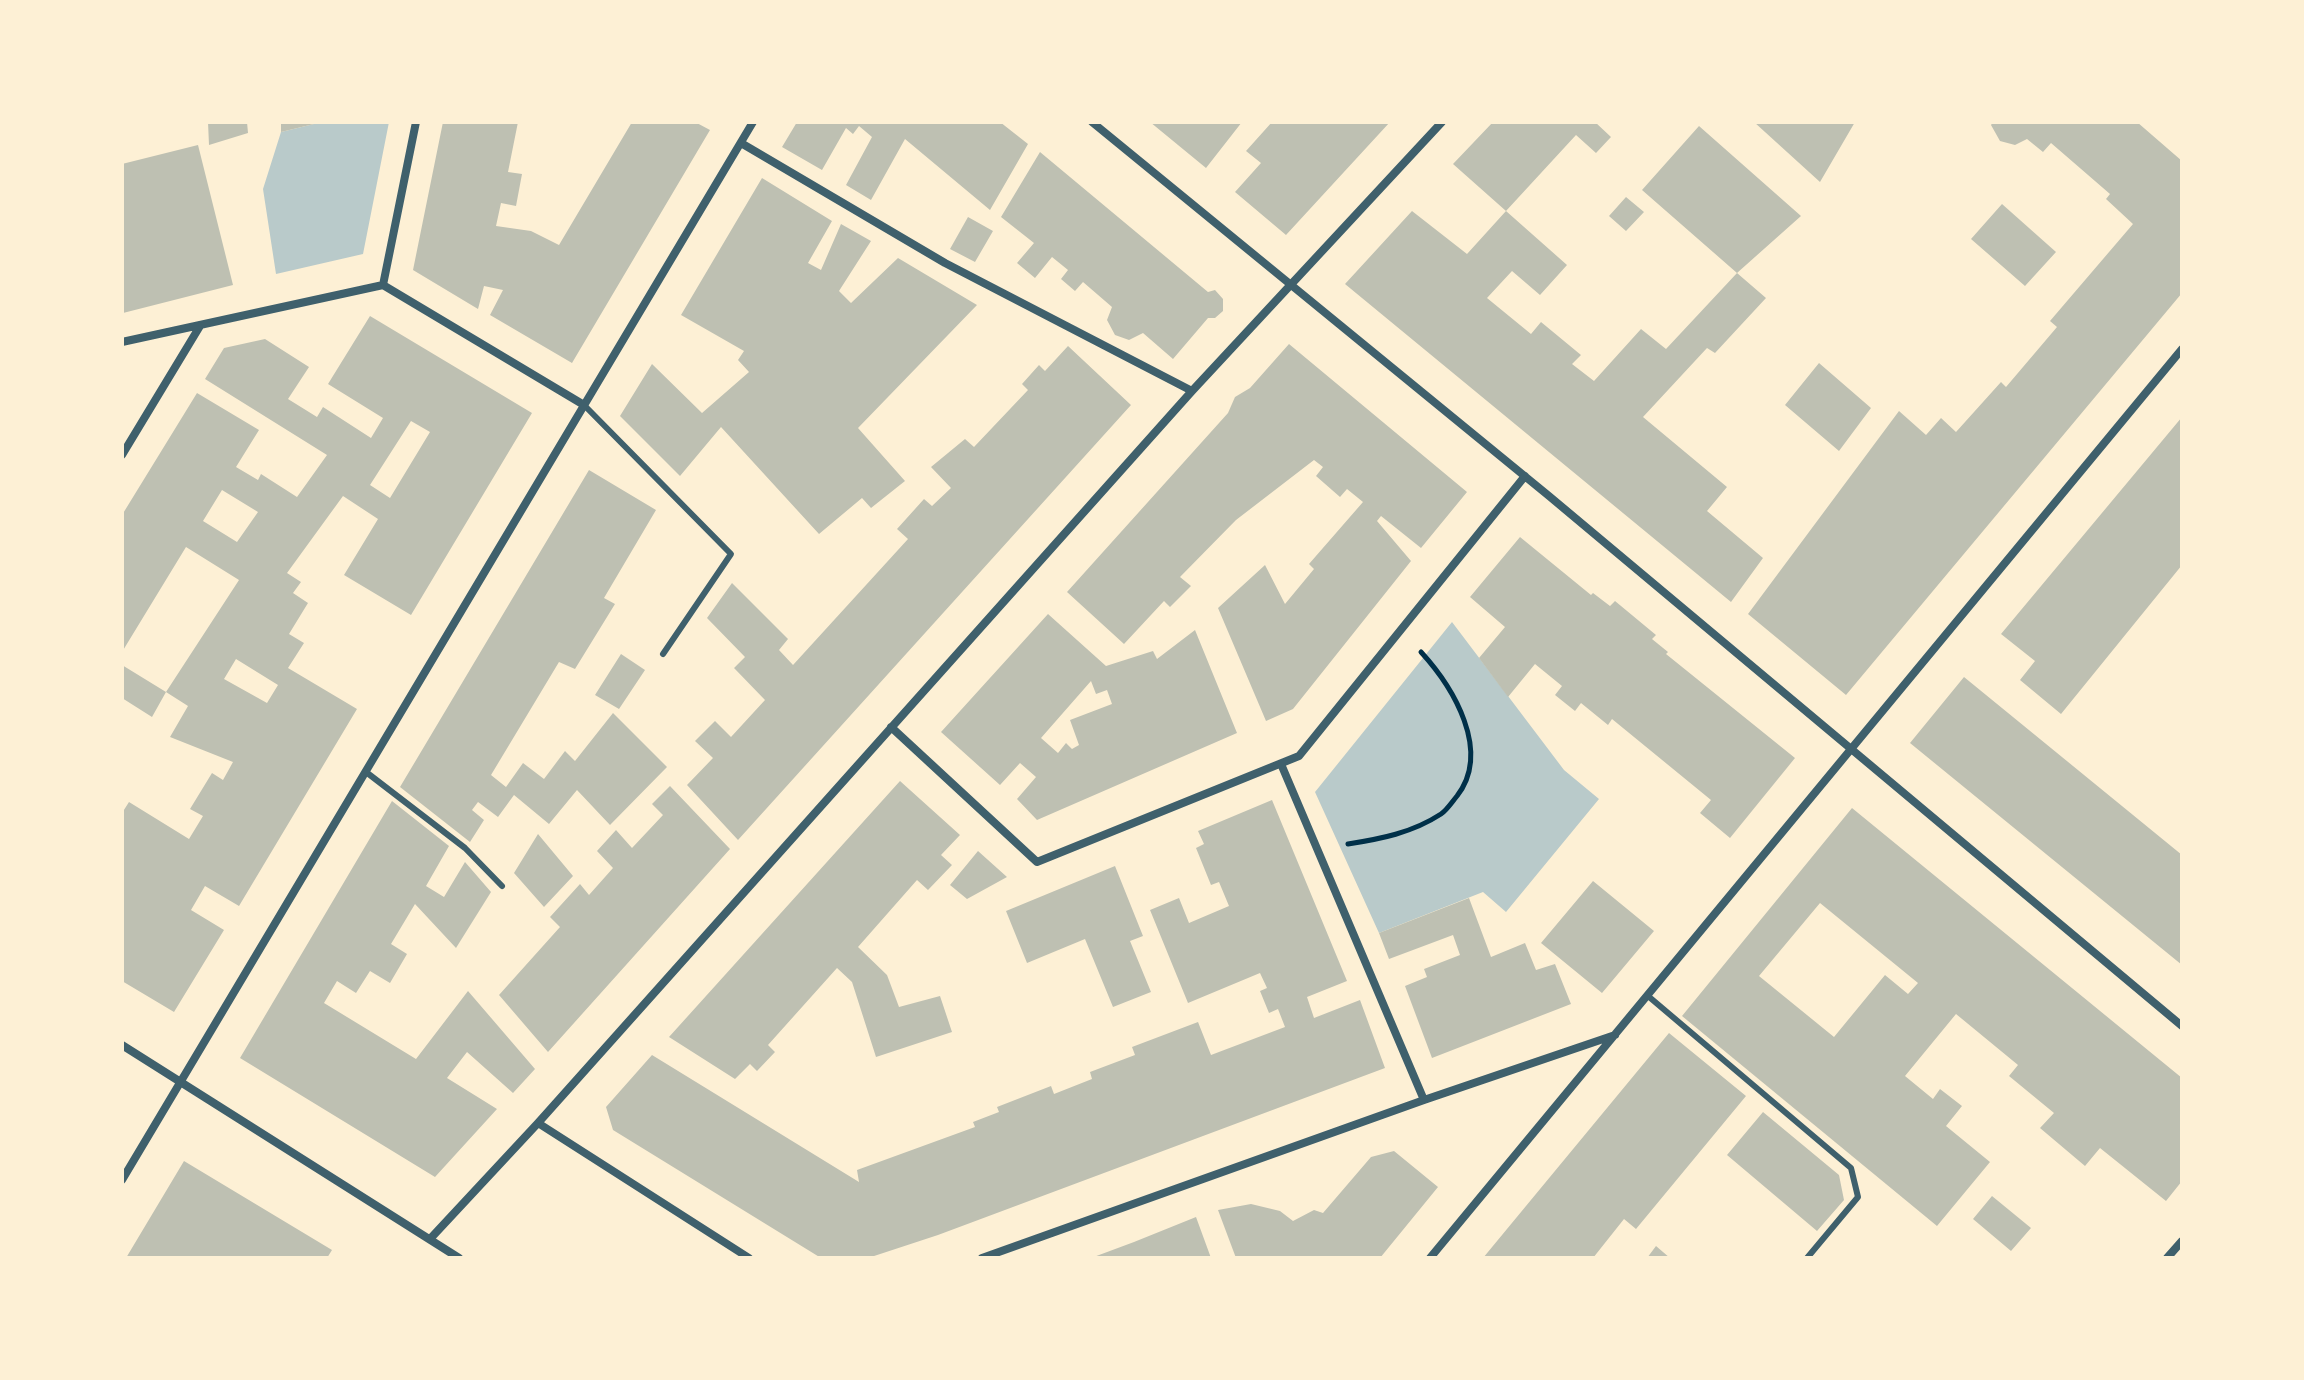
<!DOCTYPE html>
<html>
<head>
<meta charset="utf-8">
<style>
	body { margin:0 }
	#map { position:relative; width:2304px; height:1380px; overflow:hidden; background:#fdf0d5; font-family:"Archivo Narrow",sans-serif }
	canvas { display:block }
	.frame { position:absolute; inset:0; border:124px solid #fdf0d5; pointer-events:none }
</style>
</head>
<body>
<div id="map">
<canvas width="2304" height="1380"></canvas>
<div class="frame"></div>
</div>
<script>
const ctx = document.querySelector('canvas').getContext('2d');
ctx.lineJoin = 'round';
function paint(path, color) { ctx.fillStyle = color; ctx.fill(path, 'evenodd'); }
function trace(path, color, width, dash) { ctx.strokeStyle = color; ctx.lineWidth = width; ctx.lineCap = dash ? 'butt' : 'round'; ctx.setLineDash(dash || []); ctx.stroke(path); }
const green = new Path2D(`
	M322,122H389L363,254L276,274L263,189L281,132Z
	M1452,622L1564,770L1599,799L1506,912L1483,892L1379,933L1315,792Z`);
const building = new Path2D(`
	M208,122H247L248,133L209,145Z
	M281,122H317L318,123L281,132Z
	M443,122H518L508,172L522,174L516,206L501,203L496,226L531,231L559,245L632,122H695L710,130L572,363L490,315L503,290L484,286L478,309L413,270Z
	M797,122H1000L1028,144L990,210L905,139L871,200L846,185L872,137L859,126L853,134L846,128L822,170L782,147Z
	M1150,122H1242L1206,168Z
	M1272,122H1390L1286,235L1235,192L1261,163L1246,151Z
	M1493,122H1595L1611,137L1596,153L1576,135L1506,211L1453,164Z
	M1754,122H1855L1820,182Z
	M1993,122H2137L2182,161V293L1846,695L1748,614L1899,411L1926,435L1941,418L1956,432L2001,382L2006,387L2057,327L2050,321L2133,224L2106,199L2110,194L2051,143L2043,152L2027,139L2015,145L2000,141L1991,125Z
	M1699,126L1801,216L1737,273L1642,190Z
	M198,145L233,285L123,313L122,164Z
	M1040,152L1208,292L1215,290L1223,299V311L1215,318H1208L1173,359L1143,333L1129,340L1115,335L1107,320L1112,307L1083,282L1075,291L1061,279L1068,270L1052,257L1035,278L1017,263L1034,243L1001,217Z
	M762,178L832,221L808,263L821,270L841,224L871,241L839,291L851,303L898,258L977,305L858,428L905,481L871,508L862,498L819,534L721,427L680,476L620,416L652,364L702,413L749,372L738,360L744,351L681,315Z
	M1626,197L1644,212L1626,231L1609,216Z
	M2002,204L2056,252L2025,286L1971,239Z
	M1412,211L1467,254L1506,211L1567,265L1540,295L1512,271L1487,298L1531,334L1541,322L1581,355L1572,364L1594,381L1641,329L1666,349L1737,273L1766,298L1715,353L1707,348L1643,417L1727,487L1707,511L1763,558L1731,602L1345,284Z
	M968,217L993,231L975,262L950,249Z
	M370,316L532,413L411,615L344,575L378,519L343,496L287,573L301,582L293,593L308,603L289,634L304,643L288,668L357,709L239,906L205,886L191,910L224,930L174,1012L122,981V813L129,802L189,839L203,816L190,809L212,773L223,780L233,762L170,737L188,706L166,692L239,580L186,547L122,652V515L197,393L259,430L236,467L258,480L261,474L297,497L327,455L205,379L224,348L265,339L309,367L288,399L317,417L323,407L371,438L383,418L328,384ZM411,421L430,432L390,498L370,485ZM222,490L258,512L237,542L203,521ZM236,659L278,685L267,703L224,679Z
	M1289,344L1467,492L1421,548L1381,516L1377,521L1411,561L1293,709L1266,721L1218,608L1265,565L1285,604L1314,569L1309,564L1363,502L1347,489L1340,497L1316,476L1323,467L1314,460L1236,520L1180,577L1191,586L1170,607L1164,601L1124,644L1067,592L1228,413L1235,397L1250,388Z
	M1068,346L1131,405L738,840L687,785L713,758L695,741L715,721L731,737L765,700L734,668L745,657L707,618L732,583L788,639L779,650L793,665L908,539L897,529L924,499L932,506L951,488L931,467L965,439L974,447L1028,390L1022,384L1039,365L1045,371Z
	M1819,363L1871,408L1839,451L1785,405Z
	M2182,417V565L2061,714L2020,680L2035,661L2001,634Z
	M589,470L656,510L604,598L615,604L575,669L559,662L491,775L506,787L523,763L544,779L565,751L575,761L613,713L667,767L610,825L577,790L549,824L514,795L498,817L478,802L472,810L484,820L470,842L400,787Z
	M1520,537L1591,595L1593,593L1610,606L1615,601L1656,635L1652,639L1668,652L1666,654L1795,758L1730,838L1700,813L1711,800L1612,719L1608,725L1581,703L1575,711L1555,695L1562,686L1535,664L1508,697L1479,658L1505,627L1470,597Z
	M1048,614L1106,666L1153,651L1157,659L1195,630L1237,733L1037,820L1017,799L1036,777L1020,763L1000,785L941,732ZM1091,681L1096,694L1107,690L1112,704L1070,720L1079,745L1072,749L1066,743L1058,753L1041,738Z
	M621,654L645,670L619,709L595,695Z
	M122,665L166,692L152,717L122,698Z
	M1964,677L2182,855V965L1910,743Z
	M900,781L960,835L941,855L952,865L928,890L917,880L858,947L887,975L899,1007L940,996L952,1032L876,1057L852,982L837,968L768,1045L775,1052L757,1071L750,1064L735,1079L669,1037Z
	M670,786L730,849L548,1052L499,995L560,927L550,917L580,884L589,895L613,868L597,851L616,830L632,848L663,815L652,804Z
	M1272,800L1347,981L1307,997L1314,1018L1360,1000L1385,1068L938,1235L868,1258H821L613,1130L606,1107L652,1055L859,1182L857,1170L975,1127L973,1122L999,1112L997,1107L1051,1086L1054,1094L1092,1079L1090,1072L1135,1055L1132,1047L1198,1022L1211,1055L1285,1027L1278,1009L1269,1013L1260,991L1267,988L1260,973L1188,1003L1150,910L1179,898L1189,923L1229,906L1219,882L1211,885L1196,848L1204,844L1198,831Z
	M392,801L449,846L426,886L444,897L465,862L491,892L456,948L415,904L391,944L407,954L390,983L370,971L356,993L337,981L324,1003L416,1059L468,991L535,1069L513,1093L467,1052L447,1078L497,1109L435,1177L240,1058Z
	M1852,808L2182,1078V1181L2166,1201L2100,1148L2085,1166L2040,1128L2054,1113L2009,1076L2018,1065L1956,1014L1905,1076L1933,1099L1940,1089L1962,1106L1946,1126L1990,1162L1937,1226L1682,1016ZM1820,903L1918,983L1908,994L1885,975L1834,1037L1759,976Z
	M538,834L573,876L544,907L514,873Z
	M978,851L1007,877L967,899L950,885Z
	M1115,866L1143,936L1130,941L1151,992L1113,1007L1085,939L1027,963L1006,911Z
	M1593,881L1654,931L1602,993L1541,943Z
	M1469,898L1491,957L1525,943L1536,970L1555,964L1571,1004L1432,1058L1405,986L1427,977L1424,969L1460,955L1453,935L1389,959L1379,933Z
	M1669,1033L1746,1096L1636,1229L1624,1219L1593,1258H1483Z
	M1763,1112L1839,1175L1844,1200L1817,1231L1727,1155Z
	M1394,1151L1438,1187L1380,1258H1236L1218,1210L1251,1204L1280,1211L1293,1221L1314,1210L1323,1213L1371,1157Z
	M184,1161L332,1250L327,1258H126Z
	M1992,1196L2031,1228L2011,1251L1973,1219Z
	M1196,1217L1211,1258H1091L1134,1242Z
	M1656,1246L1670,1258H1647Z`);
const path = new Path2D(`
	M1348,844C1380,839 1412,833 1441,814C1447,810 1452,802 1457,796C1492,751 1453,687 1421,652`);
const service = new Path2D(`
	M584,405L731,554L663,654
	M366,772L465,848L502,886
	M1648,996L1851,1168L1858,1197L1807,1258`);
const minor = new Path2D(`
	M1092,122L1549,496L2182,1026
	M741,143L945,263L1192,391
	M383,285L584,405
	M383,285L416,122
	M122,342L383,285
	M122,455L200,326
	M891,727L1037,862L1299,756L1525,476
	M1281,764L1424,1100
	M122,1045L459,1258
	M538,1123L749,1258
	M122,1180L753,122
	M430,1239L538,1123L1192,391L1442,122
	M982,1258L1424,1100L1615,1035
	M1430,1258L2182,349
	M2167,1258L2182,1241`);
paint(green, '#b9caca');
paint(building, '#bec0b2');
trace(path, '#003049', 5);
trace(service, '#3f606c', 6);
trace(minor, '#3f606c', 8);
</script>
</body>
</html>
